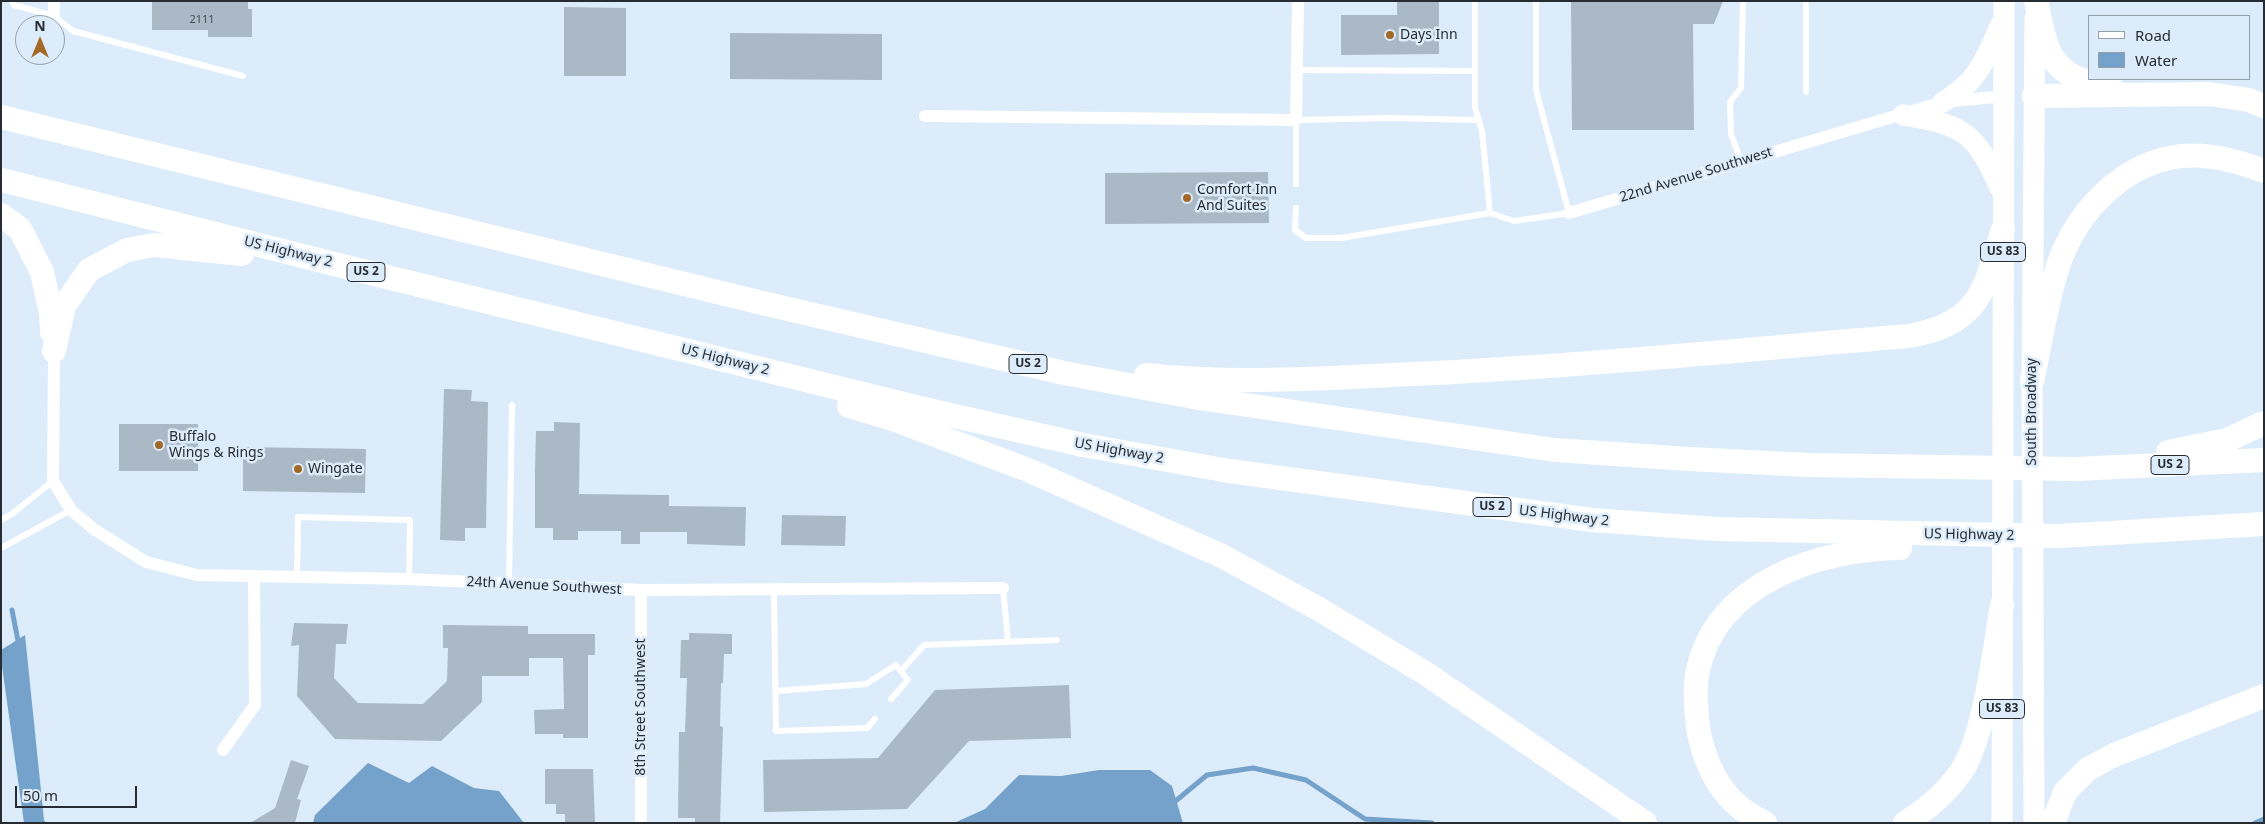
<!DOCTYPE html>
<html>
<head>
<meta charset="utf-8">
<style>
	body { margin:0 }
	#map { position:relative; width:2265px; height:824px; overflow:hidden; background:#ddecfa; font-family:"Noto Sans",sans-serif }
	canvas { display:block }
	.frame { position:absolute; inset:0; border:2px solid #262c31; pointer-events:none }
	.legend { position:absolute; left:2088px; top:15px; width:162px; height:65px; box-sizing:border-box; background:#ddecfa; border:1px solid #949faa; margin:0; padding:6px 9px; list-style:none; font-size:15px; color:#262c31 }
	.legend li { display:flex; align-items:center; gap:10px; height:25px }
	.legend b { width:25px; border:1px solid #949faa }
	.north { position:absolute; left:15px; top:15px; width:50px; height:50px; box-sizing:border-box; background:#ddecfa; border:1px solid #949faa; border-radius:50%; rotate:0deg; font-size:14px; font-weight:700; line-height:20px; text-align:center; color:#262c31 }
	.north::after { content:''; display:block; margin:auto; width:18px; height:22px; background:#a26927; clip-path:polygon(50% 0,100% 100%,50% 72%,0 100%) }
	.scale { position:absolute; left:15px; top:786px; width:122px; height:22px; box-sizing:border-box; border:2px solid #262c31; border-top:0; padding-left:6px; font-size:15px; line-height:18px; white-space:nowrap; color:#262c31; -webkit-text-stroke:4px #ddecfa; paint-order:stroke }
</style>
</head>
<body>
<div id="map">
<canvas width="2265" height="824"></canvas>
<div class="frame"></div>
<ul class="legend">
<li><b style="height:6px;background:#fff"></b>Road</li>
<li><b style="height:14px;background:#74a2cb"></b>Water</li>
</ul>
<div class="north">N</div>
<div class="scale">50 m</div>
</div>
<script>
const ctx = document.querySelector('canvas').getContext('2d');
ctx.lineJoin = 'round';
function paint(path, color) { ctx.fillStyle = color; ctx.fill(path, 'evenodd'); }
function trace(path, color, width, dash) { ctx.strokeStyle = color; ctx.lineWidth = width; ctx.lineCap = dash ? 'butt' : 'round'; ctx.setLineDash(dash || []); ctx.stroke(path); }
function label(font, color, halo, rows, align = 'center') {
  ctx.font = font + ' "Noto Sans",sans-serif'; ctx.lineWidth = 5; ctx.setLineDash([]); ctx.textBaseline = 'middle'; ctx.strokeStyle = halo; ctx.fillStyle = color; for (const [text, x, y, turn = 0] of rows) {
    ctx.save(); ctx.translate(x, y); ctx.rotate((+turn || 0) * Math.PI / 180); ctx.textAlign = isNaN(turn) ? turn : align; if (halo) ctx.strokeText(text, 0, 0); ctx.fillText(text, 0, 0); ctx.restore();
  }
}
const water = new Path2D(`
	M25,635L44,820L46,823H24L1,659V650Z
	M368,763L409,783L432,766L474,788L499,791L524,823H313L315,815Z
	M1099,770H1150L1172,786L1183,823H954L985,809L1019,775L1061,776Z`);
const stream = new Path2D(`
	M12,610L19,646
	M1172,804L1207,775L1253,768L1306,780L1365,819L1432,823
	M2255,823L2264,819`);
const building = new Path2D(`
	M152,1H248V9H252V37H208V30H152Z
	M1397,1H1439V54L1341,55V15H1397Z
	M1571,1H1723L1714,24H1693L1694,130H1572Z
	M564,7L626,8V76H564Z
	M730,33L882,34V80L730,79Z
	M1268,172L1269,223L1105,224V173Z
	M444,389L472,390L471,401L488,402L486,528H465V541L440,540Z
	M554,422L580,423L579,494L669,495V506L746,507L745,546L687,544V532H640V544H621V531H578V540H553V528H535V470L536,431H554Z
	M119,424H198V471H119Z
	M243,447L366,449L365,493L243,491Z
	M782,515L846,516L845,546L781,545Z
	M294,623L348,624L346,644H336L334,678L358,703L423,704L447,681L448,648H443V625L528,626V634H595V655H588V738H563V734H535L534,710L564,709L563,658H529V676H482V702L441,741L335,739L297,696L299,645L291,646Z
	M689,633L732,634V654H724L723,683H721L720,726L723,727L720,823H695V818H678L679,732H685L687,678H680L681,640H689Z
	M1069,685L1071,738L969,741L907,809L764,812L763,760L878,758L935,690Z
	M291,760L309,766L297,799L301,800L295,823H250L275,808Z
	M545,769H593L595,823H565V814H556V804H545Z`);
const service = new Path2D(`
	M12,1L14,5L54,16L73,31L243,76
	M1297,70L1475,71V1
	M1475,71V107L1482,131L1490,213
	M1806,92V1
	M1741,161L1731,134L1730,102L1741,88L1743,1
	M1296,184V120L1390,118L1478,120
	M1296,208L1295,230L1306,238H1341L1490,213L1514,221L1569,213L1536,90V1
	M1,520L12,514L53,481
	M1,548L71,510
	M297,578L298,517L410,520L409,579
	M509,584L512,405
	M1003,588L1008,641
	M774,590L776,731L867,728L875,719
	M901,671L924,645L1057,640
	M776,691L866,684L896,665L908,680L891,699`);
const minor = new Path2D(`
	M54,16V1
	M925,116L1296,120L1298,1
	M1569,213L1943,102L2004,96
	M54,351L53,481L71,510L95,530L146,562L197,575L409,579L641,590L1003,588
	M641,590V823
	M223,750L255,705L254,577`);
const trunk = new Path2D(`
	M1943,102C1978,82 1985,60 2001,24
	M1903,115C1962,124 1976,132 2000,188
	M2002,823L2004,1
	M2034,823L2032,381L2035,18`);
const motorway = new Path2D(`
	M2036,1C2043,30 2044,62 2073,76C2084,82 2099,84 2111,87
	M2034,96L2209,94L2249,100L2264,106
	M1,117L758,302L1064,373L1199,398L1555,450L1689,459L1809,465L2076,469L2264,460
	M1,180L346,267L928,410L1083,445L1229,471L1592,520L1717,529L2059,536L2264,524
	M1,215L20,229L42,272L51,313L52,332
	M54,351L64,306L89,270L127,250L154,245L242,254
	M1146,375C1228,384 1311,379 1392,375C1565,368 1737,350 1909,336C1981,323 1984,290 2003,229
	M2032,381C2041,342 2046,301 2059,263C2078,210 2124,162 2182,156C2210,153 2238,161 2264,171
	M849,406L893,419L1028,470L1222,556L1317,608L1425,673L1645,823
	M2168,452L2227,440L2264,423
	M1765,823C1755,817 1744,812 1736,804C1715,786 1702,754 1698,727C1696,709 1694,688 1698,670C1717,582 1820,549 1900,548
	M1905,823C1926,810 1947,792 1961,772C1984,739 1995,647 2002,605
	M2053,823L2065,792L2088,769L2114,755L2264,696`);
const markers = [
	[1390,35,5,"#a26927"],
	[1187,198,5,"#a26927"],
	[159,445,5,"#a26927"],
	[298,469,5,"#a26927"]
];
const numberNames = [
	["2111",202,20]
];
const shields = [
	[2003,252,45],
	[366,272,38],
	[1028,364,38],
	[2170,465,38],
	[1492,507,38],
	[2002,709,45]
];
const shieldNames = [
	["US 83",2003,252],
	["US 2",366,272],
	["US 2",1028,364],
	["US 2",2170,465],
	["US 2",1492,507],
	["US 83",2002,709]
];
const poiNames = [
	["Days Inn",1400,35],
	["Comfort Inn",1197,190],
	["And Suites",1197,206],
	["Buffalo",169,437],
	["Wings & Rings",169,453],
	["Wingate",308,469]
];
const streetNames = [
	["22nd Avenue Southwest",1696,175,-17],
	["US Highway 2",288,252,14],
	["US Highway 2",725,360,14],
	["South Broadway",2032,412,-90],
	["US Highway 2",1119,451,10],
	["US Highway 2",1564,516,7],
	["US Highway 2",1969,535,1],
	["24th Avenue Southwest",544,586,3],
	["8th Street Southwest",641,707,-90]
];
paint(water, '#74a2cb');
trace(stream, '#74a2cb', 5);
paint(building, '#abb9c6');
trace(service, '#fff', 6);
trace(minor, '#fff', 12);
trace(trunk, '#fff', 21);
trace(motorway, '#fff', 24);
for (const [x, y, r, color] of markers) { const dot = new Path2D(); dot.arc(x, y, r, 0, 2 * Math.PI); ctx.fillStyle = color; ctx.fill(dot); trace(dot, '#ddecfa', 2); }
label('11px', '#474f56', null, numberNames);
for (const [x, y, w] of shields) { const box = new Path2D(); box.roundRect(x - w / 2, y - 9.5, w, 19, 4); ctx.fillStyle = '#ddecfa'; ctx.fill(box); trace(box, '#262c31', 1); }
label('bold 12px', '#262c31', null, shieldNames);
label('14px', '#262c31', '#ddecfa', poiNames, 'left');
label('14px', '#262c31', '#ddecfa', streetNames);
</script>
</body>
</html>
